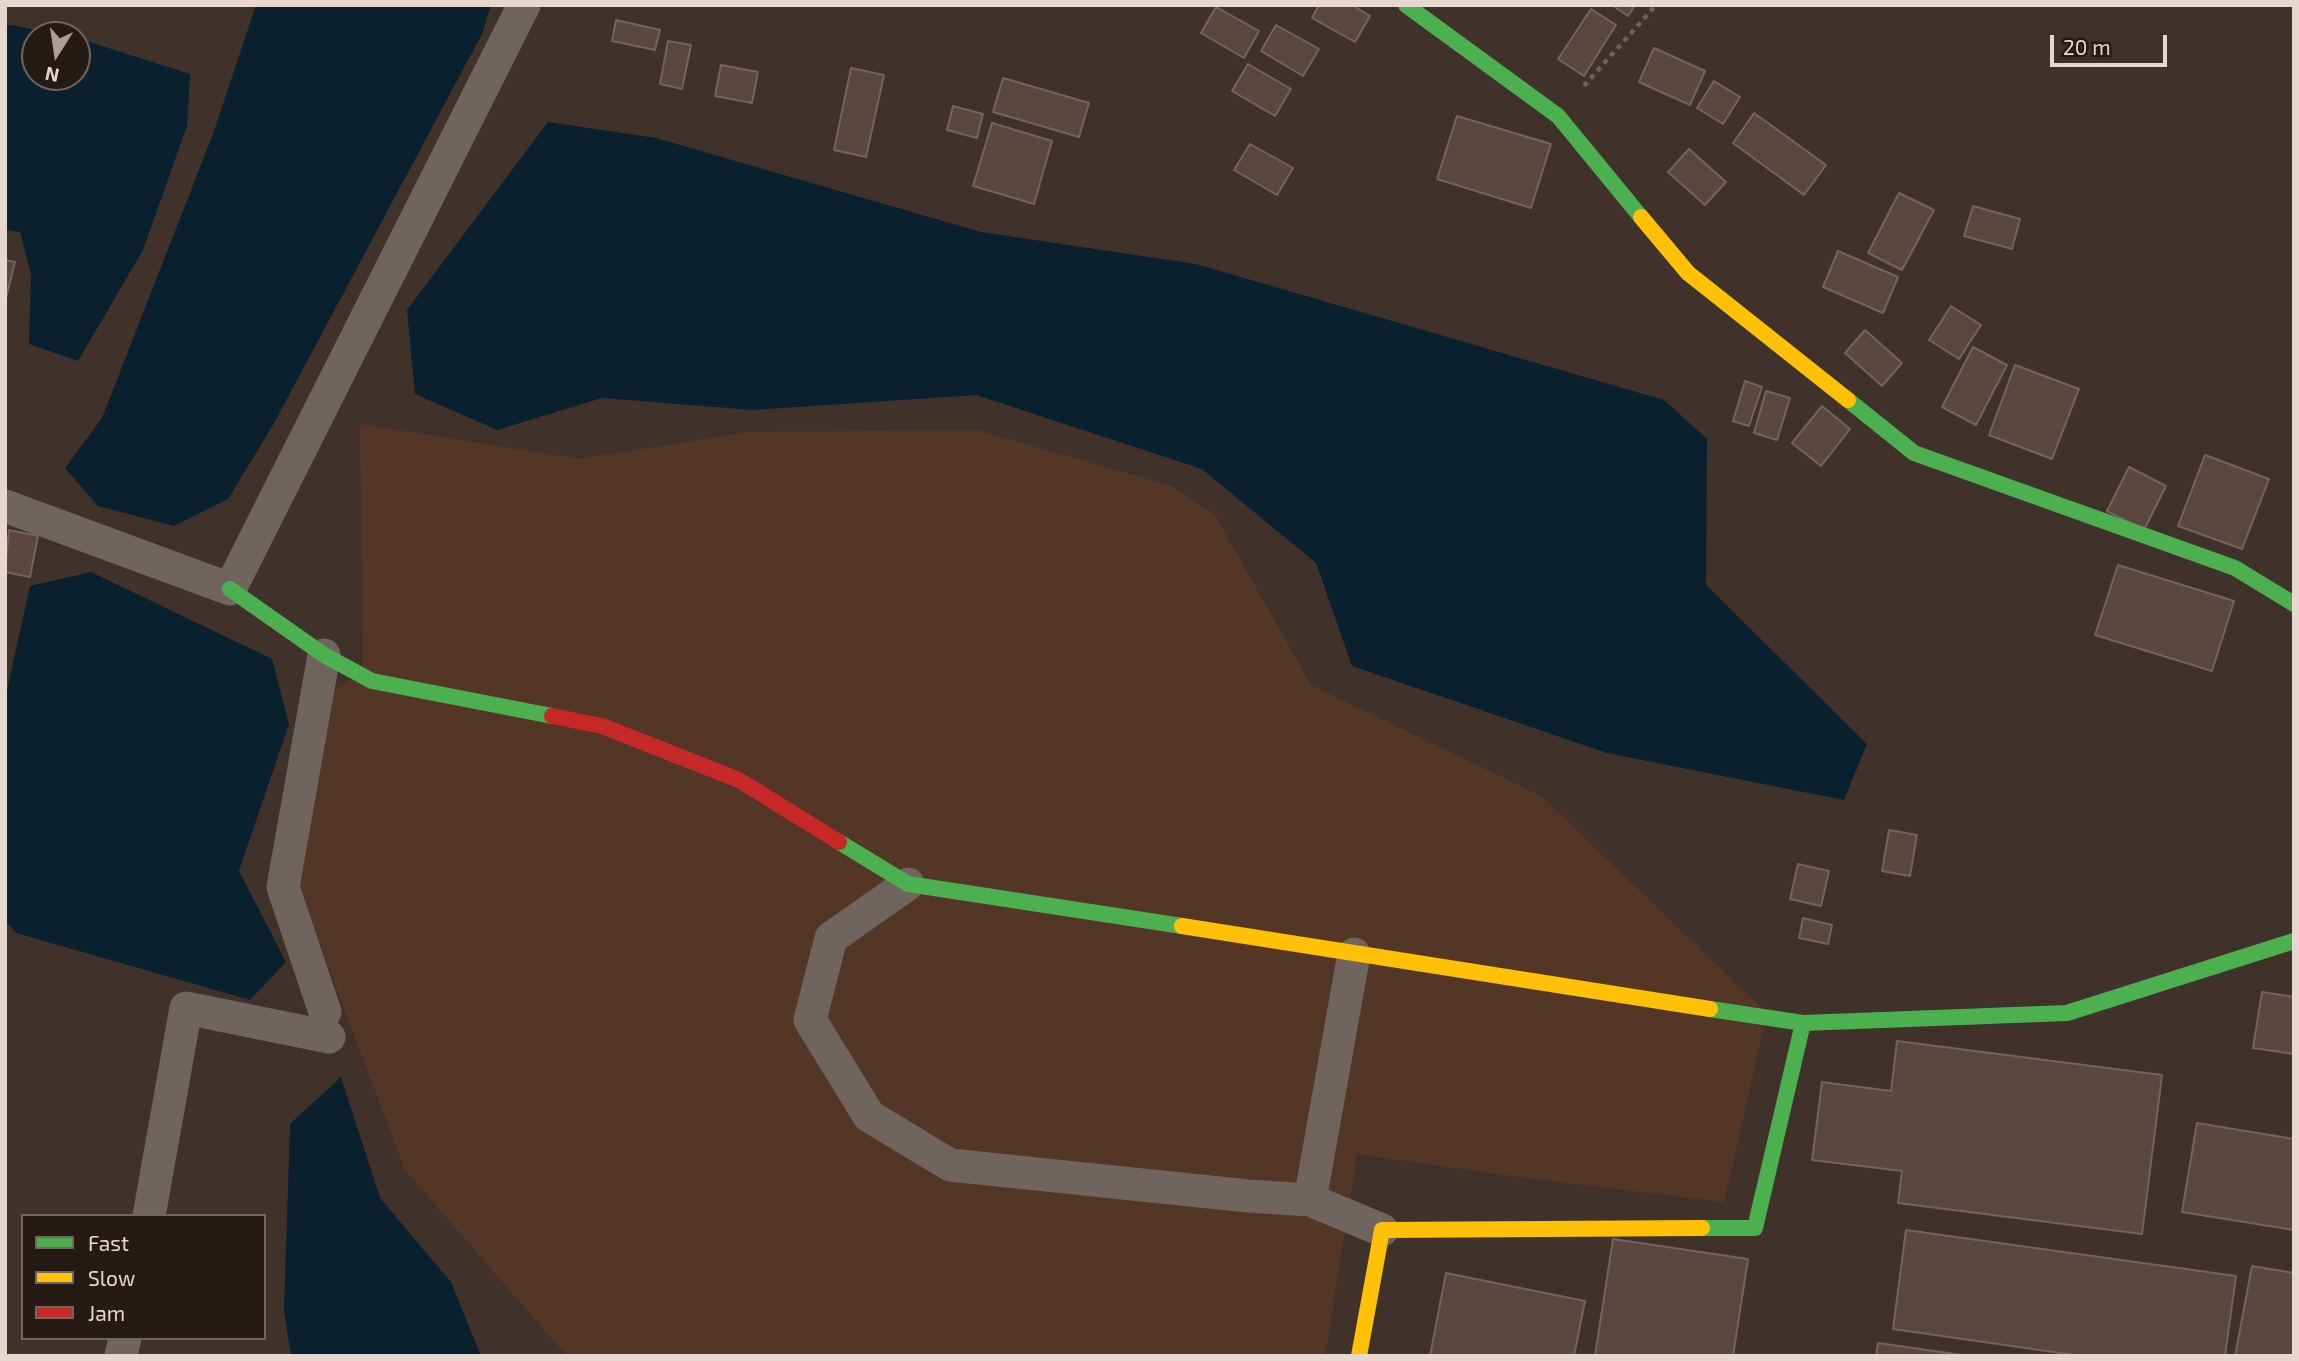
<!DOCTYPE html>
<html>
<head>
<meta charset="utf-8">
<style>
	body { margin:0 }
	#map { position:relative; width:2299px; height:1361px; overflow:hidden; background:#40322a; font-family:"Exo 2",sans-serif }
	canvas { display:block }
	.frame { position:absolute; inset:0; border:7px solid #e7d7ce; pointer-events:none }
	.legend { position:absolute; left:21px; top:1214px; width:245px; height:126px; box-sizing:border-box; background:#261a15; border:2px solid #73665f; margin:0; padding:9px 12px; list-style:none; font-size:21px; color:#e7d7ce }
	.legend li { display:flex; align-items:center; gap:14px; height:35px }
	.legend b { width:35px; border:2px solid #73665f }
	.north { position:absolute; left:21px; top:21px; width:70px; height:70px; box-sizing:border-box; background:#261a15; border:2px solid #73665f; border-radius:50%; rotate:192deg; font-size:19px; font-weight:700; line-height:28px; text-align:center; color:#e7d7ce }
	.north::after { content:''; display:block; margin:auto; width:24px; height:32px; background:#ad9d95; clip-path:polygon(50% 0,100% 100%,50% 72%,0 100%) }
	.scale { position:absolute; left:2050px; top:35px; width:117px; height:32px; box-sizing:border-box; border:4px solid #e7d7ce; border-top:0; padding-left:9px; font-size:21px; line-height:24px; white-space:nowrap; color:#e7d7ce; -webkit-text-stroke:5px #261a15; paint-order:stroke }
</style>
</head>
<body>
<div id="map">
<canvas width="2299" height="1361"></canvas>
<div class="frame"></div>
<ul class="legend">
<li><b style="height:9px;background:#4caf50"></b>Fast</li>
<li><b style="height:9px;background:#ffc107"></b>Slow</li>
<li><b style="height:9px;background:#c62828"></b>Jam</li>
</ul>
<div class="north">N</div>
<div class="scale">20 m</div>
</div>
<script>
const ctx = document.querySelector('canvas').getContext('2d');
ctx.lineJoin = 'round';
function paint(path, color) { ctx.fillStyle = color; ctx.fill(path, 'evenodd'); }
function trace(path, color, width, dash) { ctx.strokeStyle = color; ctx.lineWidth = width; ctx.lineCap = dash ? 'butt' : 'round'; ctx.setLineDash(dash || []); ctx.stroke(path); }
const built = new Path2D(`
	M360,424L579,459L750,432L977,430L1172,486L1215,515L1311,685L1541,796L1767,1013L1724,1202L1527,1178L1357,1154L1325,1356H567L405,1170L298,886L327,696L363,672Z`);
const water = new Path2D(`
	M256,5H491L482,34L273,425L228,499L174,526L98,506L65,468L102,418L213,134Z
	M11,25L61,35H35V77H77V38L190,74L187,126L143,250L78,361L29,344L31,274L20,232L5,230V26Z
	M548,122L656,138L981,232L1196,264L1664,400L1707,439L1706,585L1867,744L1844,800L1607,753L1352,666L1316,563L1202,469L976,395L753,410L602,398L497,430L415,394L407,310Z
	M91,572L272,659L289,724L239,871L286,962L250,1000L16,933L5,920V699L30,586Z
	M341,1077L380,1198L451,1282L481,1356H291L284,1311L290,1124Z`);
const building = new Path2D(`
	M1319,5H1352L1370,16L1355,42L1312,18Z
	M1612,5H1635L1628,16Z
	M1216,7L1259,31L1244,58L1201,33Z
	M1591,9L1616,25L1584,76L1558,59Z
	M616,20L660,30L655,50L612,41Z
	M1276,25L1319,49L1303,76L1261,51Z
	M668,41L691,45L682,89L660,84Z
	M1654,48L1705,71L1690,105L1639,82Z
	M1248,64L1291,89L1275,116L1232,91Z
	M721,65L758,72L752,103L715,96Z
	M851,68L884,75L866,157L834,150Z
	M1003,78L1089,103L1079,137L993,112Z
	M1714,81L1740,97L1723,124L1697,108Z
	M953,106L983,114L977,138L947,130Z
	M1754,113L1826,165L1804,195L1733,143Z
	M1457,116L1551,144L1531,208L1437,179Z
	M992,123L1052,141L1034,204L973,186Z
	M1250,144L1293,168L1277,195L1234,170Z
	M1689,149L1726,182L1705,205L1668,172Z
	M1899,193L1934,210L1902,270L1868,253Z
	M1973,206L2020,219L2012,249L1964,236Z
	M1838,251L1898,277L1883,313L1823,287Z
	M5,260L15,262L5,302Z
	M1951,306L1981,325L1959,359L1929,340Z
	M1865,330L1902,363L1882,386L1845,353Z
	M1973,347L2007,365L1976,425L1942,407Z
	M2015,365L2079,389L2052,459L1989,435Z
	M1745,381L1762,387L1749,426L1733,421Z
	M1766,391L1790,398L1777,440L1754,433Z
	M1822,406L1850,429L1821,466L1792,443Z
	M2205,455L2269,479L2242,549L2178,526Z
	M2129,467L2166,486L2144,530L2107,511Z
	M9,530L38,536L30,577L5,572Z
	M2118,565L2234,601L2212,671L2095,635Z
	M1889,830L1917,835L1910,876L1882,871Z
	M1798,864L1829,871L1821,906L1790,899Z
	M1803,918L1832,925L1828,944L1799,938Z
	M2262,992L2294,997V1054L2253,1048Z
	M1897,1041L2162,1075L2142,1234L1898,1203L1902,1171L1812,1160L1822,1082L1891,1091Z
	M2197,1123L2294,1139V1230L2182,1212Z
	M1906,1230L2236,1276L2225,1356H2081L1893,1329Z
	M1613,1239L1748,1259L1733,1356H1595Z
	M2252,1266L2294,1273V1356H2235Z
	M1446,1273L1585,1301L1574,1356H1430Z
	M1878,1343L1969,1356H1876Z`);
const path = new Path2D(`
	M1584,86L1656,5`);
const street = new Path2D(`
	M5,506L230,589L524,5
	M324,655L283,887L325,1012
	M908,884L831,938L810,1020L869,1116L950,1165L1248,1196L1310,1200L1354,954
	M1310,1200L1382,1230
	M149,1216L186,1008L329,1037
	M121,1356L125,1338`);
const fast = new Path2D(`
	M1406,5L1558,116L1641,217
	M1848,400L1914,453L2235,568L2294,604
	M230,589L324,655L372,681L552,716
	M839,842L908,884L1182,926
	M1710,1009L1803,1023
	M1702,1228H1755L1803,1023L2067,1013L2294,941`);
const slow = new Path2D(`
	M1641,217L1688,273L1848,400
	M1182,926L1710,1009
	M1359,1356L1382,1230L1702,1228`);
const jam = new Path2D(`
	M552,716L602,726L739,780L839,842`);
paint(built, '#543627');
paint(water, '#0a202e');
paint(building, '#5b4640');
trace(building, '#726560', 2);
trace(path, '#6b625c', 4.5, [5, 5]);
trace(street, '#70645e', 33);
trace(fast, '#4caf50', 16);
trace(slow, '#ffc107', 16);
trace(jam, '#c62828', 16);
</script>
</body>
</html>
